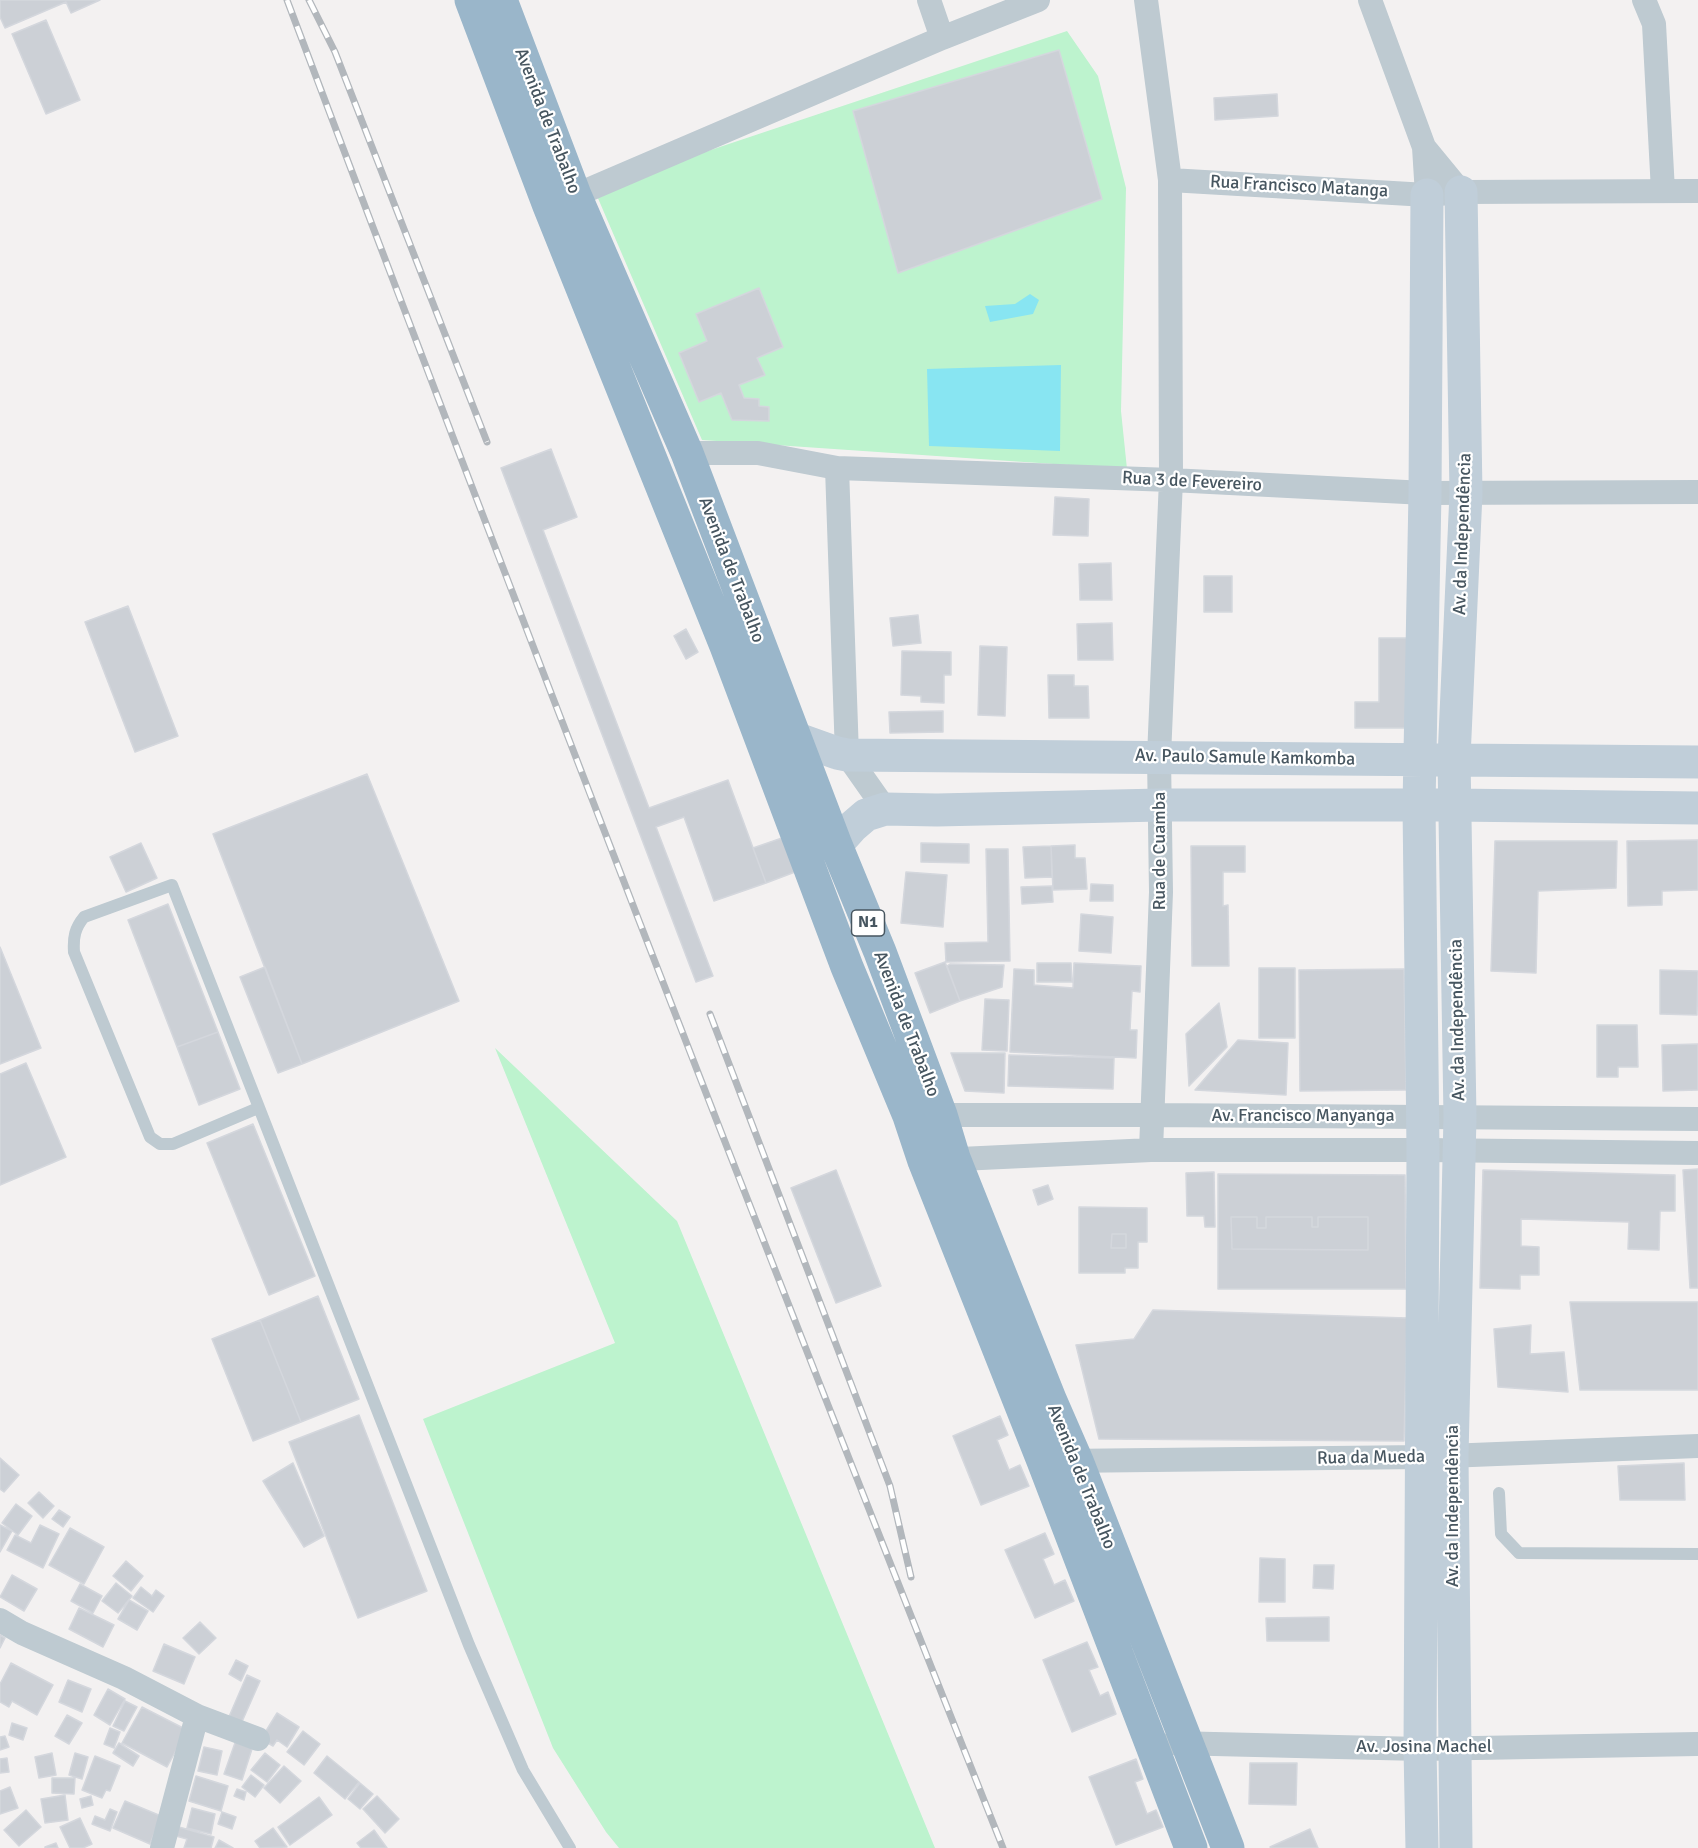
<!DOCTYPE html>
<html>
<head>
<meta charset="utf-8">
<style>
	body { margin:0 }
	canvas { display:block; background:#f3f1f1 }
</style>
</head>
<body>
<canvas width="1698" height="1848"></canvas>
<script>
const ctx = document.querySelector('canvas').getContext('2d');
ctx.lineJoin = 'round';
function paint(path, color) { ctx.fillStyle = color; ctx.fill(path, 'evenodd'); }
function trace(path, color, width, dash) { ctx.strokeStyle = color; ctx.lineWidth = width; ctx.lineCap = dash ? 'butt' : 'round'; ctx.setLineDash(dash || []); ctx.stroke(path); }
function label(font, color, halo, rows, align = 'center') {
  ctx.font = font + ' Signika,sans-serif'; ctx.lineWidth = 4.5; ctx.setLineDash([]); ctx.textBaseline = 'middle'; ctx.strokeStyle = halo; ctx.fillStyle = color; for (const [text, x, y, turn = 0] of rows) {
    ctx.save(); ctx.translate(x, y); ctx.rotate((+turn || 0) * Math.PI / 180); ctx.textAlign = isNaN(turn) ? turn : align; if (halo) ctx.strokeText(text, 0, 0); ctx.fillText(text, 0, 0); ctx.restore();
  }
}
const green = new Path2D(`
	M1067,31L1098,76L1126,188L1121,411L1127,469L702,440L594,189Z
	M495,1048L677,1221L935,1848H619L606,1832L553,1748L423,1419L615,1343Z`);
const water = new Path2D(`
	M1030,294L1039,300L1033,314L990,322L985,306L1015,304Z
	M1061,365L1060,451L929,446L927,369Z`);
const building = new Path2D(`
	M0,0H100L71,13L66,2L5,28L0,17Z
	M46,20L80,100L46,114L12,34Z
	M1059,50L1102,199L898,273L853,111Z
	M1277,94L1278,116L1215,120L1214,98Z
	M759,288L783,347L757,358L765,375L739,385L744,398L759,399V406L769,407V421L732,420L721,393L699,402L679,353L707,341L696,314Z
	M551,449L577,517L543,530L649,808L728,780L766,883L714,901L684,817L656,827L713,976L696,982L501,468Z
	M1055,497L1089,499L1088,536L1053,535Z
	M1111,563L1112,600H1080L1079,564Z
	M1204,576H1232V612H1204Z
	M128,606L178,736L135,752L85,622Z
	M918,615L921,643L893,646L890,618Z
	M1112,623L1113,660H1078L1077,624Z
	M686,629L698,652L686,659L674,636Z
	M1379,638H1413V728H1355V702H1379Z
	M980,646L1007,647L1005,716L978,715Z
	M902,651L951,652V675H944V703L921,702V696L901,695Z
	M1048,675H1074V686H1088L1089,718H1049Z
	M943,711V732L890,733L889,712Z
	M367,774L459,1001L302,1064L213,834Z
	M782,838L795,872L766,883L753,848Z
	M1698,840V890L1662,891V905L1628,906L1627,841Z
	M1495,841H1617L1616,888L1538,891L1536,973L1491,971Z
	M141,843L157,878L126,892L110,857Z
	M921,843L969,844V863L921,862Z
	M1075,845V858H1085L1087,889L1053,890L1051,846Z
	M1051,846L1052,877L1025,878L1023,847Z
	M1191,846H1245V872H1223V906L1228,905L1229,966H1192Z
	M986,849H1008L1010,961L946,962L945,943L988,942Z
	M906,872L947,875L943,927L901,923Z
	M1091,884L1113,885V901H1090Z
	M1052,886L1053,902L1022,904L1021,887Z
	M168,904L218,1032L177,1047L128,920Z
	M1081,914L1113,917L1111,953L1079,951Z
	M0,947L41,1048L0,1064Z
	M945,962L960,1001L930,1013L915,973Z
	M1037,963H1071L1072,982H1037Z
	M1074,963L1141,966L1140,992L1132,991L1130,1030H1137L1136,1058L1010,1052L1014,969L1034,970V985L1073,988Z
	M950,964L1004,965L1002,987L960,1001L947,966Z
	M265,967L302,1064L278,1073L240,977Z
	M1259,968H1295V1038H1259Z
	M1404,969L1406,1090L1300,1091L1299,970Z
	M1660,970L1698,971L1697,1015L1660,1014Z
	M985,999L1009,1000L1007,1051L982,1050Z
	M1219,1003L1227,1047L1189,1086L1186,1034Z
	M1597,1025H1637L1638,1067H1618V1077H1597Z
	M218,1032L240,1089L199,1105L177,1047Z
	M1238,1040L1288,1043L1286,1095L1195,1090Z
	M1698,1044V1090L1663,1091L1662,1045Z
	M951,1053H1005L1004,1093L965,1091Z
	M1009,1055L1114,1058L1113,1089L1008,1086Z
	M26,1063L66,1157L0,1185V1074Z
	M253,1124L315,1276L269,1295L207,1143Z
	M1698,1169V1288H1690L1683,1170Z
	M836,1170L881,1286L836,1303L791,1188Z
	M1483,1170L1675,1175V1211H1660L1659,1250L1628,1249L1629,1222L1521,1219V1246L1539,1247V1275H1520V1289L1480,1288Z
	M1214,1172L1215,1227H1205L1204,1216H1187L1186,1173Z
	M1218,1174L1405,1175L1406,1289H1218ZM1231,1217H1257V1228H1266V1217H1312V1227H1318V1217H1368V1250L1232,1249Z
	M1048,1185L1053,1199L1038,1205L1033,1190Z
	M1079,1207L1147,1208V1242H1138V1268H1125V1273H1079ZM1112,1234H1126V1248H1111Z
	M1231,1217H1257V1228H1266V1217H1312V1227H1318V1217H1368V1250L1232,1249Z
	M1112,1234H1126V1248H1111Z
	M318,1296L359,1399L301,1422L260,1320Z
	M1570,1302H1698V1390H1580Z
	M1153,1310L1407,1318L1404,1441L1099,1439L1076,1345L1134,1339Z
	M260,1320L301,1422L253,1441L212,1339Z
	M1531,1325L1530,1354L1564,1352L1568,1392L1498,1387L1494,1329Z
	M359,1415L427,1591L358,1618L289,1442Z
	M1000,1416L1008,1435L997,1440L1009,1470L1020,1465L1029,1486L981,1505L953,1436Z
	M0,1458L19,1475L4,1492L0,1489Z
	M293,1463L324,1536L304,1547L263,1481Z
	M1684,1463L1685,1500H1620L1618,1466Z
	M39,1492L54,1506L43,1518L28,1503Z
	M16,1504L32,1516L18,1535L2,1523Z
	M59,1510L70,1517L63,1527L52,1519Z
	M0,1525L12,1531L0,1552Z
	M40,1525L59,1534L43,1568L7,1550L15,1535L31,1543Z
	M70,1528L104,1547L84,1584L49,1565Z
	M1045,1533L1054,1554L1043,1559L1054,1585L1065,1580L1074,1601L1035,1618L1005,1550Z
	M1260,1558L1285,1559V1602H1259Z
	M126,1561L143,1576L131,1591L113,1576Z
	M1314,1565H1334L1333,1589L1313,1588Z
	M12,1575L37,1589L24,1611L0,1597Z
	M116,1583L132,1596L118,1613L102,1601Z
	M80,1584L102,1596L93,1613L71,1601Z
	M141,1587L152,1596L156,1590L164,1596L153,1612L133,1598Z
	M129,1600L148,1611L137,1630L118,1619Z
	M79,1608L114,1625L103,1647L69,1629Z
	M1329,1617V1641H1267L1266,1618Z
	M200,1622L216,1638L199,1654L183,1638Z
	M0,1635L5,1638L0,1648Z
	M1087,1642L1098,1667L1089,1670L1100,1696L1108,1692L1116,1714L1072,1732L1043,1660Z
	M164,1644L195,1657L184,1684L153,1671Z
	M236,1660L248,1666L241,1681L229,1674Z
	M11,1663L53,1685L37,1715L12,1701L9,1707L0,1702V1684Z
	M247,1675L260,1681L241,1724L228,1719Z
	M68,1680L91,1689L82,1712L59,1702Z
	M108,1689L125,1699L110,1725L94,1715Z
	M125,1701L137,1707L124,1731L113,1726Z
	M142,1707L187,1730L167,1767L122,1743Z
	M277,1713L299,1727L287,1747L277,1740L273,1746L261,1739Z
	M67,1715L82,1723L69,1744L55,1736Z
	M12,1723L27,1728L23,1740L9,1735Z
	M110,1728L120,1732L114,1748L104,1744Z
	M303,1731L320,1744L304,1765L287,1752Z
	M5,1736L9,1747L0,1750V1737Z
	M236,1740L253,1746L242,1780L224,1774Z
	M119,1743L139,1756L133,1766L113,1753Z
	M204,1747L222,1751L217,1775L198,1771Z
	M52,1753L56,1775L39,1778L35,1757Z
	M75,1753L88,1757L82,1779L69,1775Z
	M265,1753L280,1765L267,1782L251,1770Z
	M95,1756L120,1766L110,1791L106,1790L102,1798L82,1790Z
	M327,1756L359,1782L345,1799L314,1773Z
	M7,1758L9,1772L0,1773V1759Z
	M1136,1759L1143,1779L1135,1782L1147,1814L1156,1810L1163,1827L1116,1845L1089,1777Z
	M1250,1763H1297L1296,1805L1249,1804Z
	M284,1766L301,1781L280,1803L264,1788Z
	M251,1775L264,1785L255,1797L242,1787Z
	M196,1776L228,1786L221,1811L189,1801Z
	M52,1778H75L74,1794L52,1793Z
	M360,1783L373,1794L360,1809L348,1799Z
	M10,1787L18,1808L0,1814V1791Z
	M237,1789L246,1792L244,1800L234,1796Z
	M65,1795L68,1820L45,1823L41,1799Z
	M91,1796L93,1805L82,1808L80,1799Z
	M377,1796L399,1819L385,1833L363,1809Z
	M319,1797L332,1815L290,1845L278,1827Z
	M125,1801L161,1816L150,1844L113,1828Z
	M192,1808L215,1814L211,1834L187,1828Z
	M110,1809L117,1812L110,1831L92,1824L95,1816L105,1820Z
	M26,1810L41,1827L19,1846L4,1830Z
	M222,1812L236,1817L232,1829L218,1824Z
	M80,1818L92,1844L83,1848H70L60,1827Z
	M179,1827L214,1837L211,1848H184L187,1839L176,1836Z
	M273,1828L287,1847L260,1848L255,1841Z
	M1310,1829L1318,1848H1271L1270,1847Z
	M374,1830L387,1848H361L357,1843Z
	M219,1840L233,1848H215Z
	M56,1843L58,1848H45V1847Z`);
const service = new Path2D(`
	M258,1108L173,1144H160L150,1137L74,952C73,937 75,928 84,917L172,885L469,1645L523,1770L570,1848
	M1499,1493L1501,1534L1519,1553L1698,1554`);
const minor = new Path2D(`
	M929,0L942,38
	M1146,0L1170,180L1171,480L1159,756L1161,892L1151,1150
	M1370,0L1424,147L1427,195
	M1644,0L1654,24L1663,191
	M1424,147L1461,192
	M1170,180L1427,195L1461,192L1698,191
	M562,201L942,38L1038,0
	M687,453H758L837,468L1171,480L1425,493L1698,492
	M837,468L847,755L885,809
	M926,1115H1152L1698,1119
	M939,1160L1151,1150H1423L1698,1153
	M1062,1461L1422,1457L1698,1446
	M0,1620L22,1633L124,1678L197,1716L258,1739
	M1173,1743L1420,1749L1698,1744
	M162,1848L197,1716`);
const secondary = new Path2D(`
	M795,738L837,753L847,755L1698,762
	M836,845L852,827L866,815L885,809L937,810L1160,805H1454L1698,808
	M1422,1848L1420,1749L1423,1150L1419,805L1425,493L1427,195
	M1456,1848L1452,1456L1460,1117L1454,758L1466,493L1461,192`);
const trunk = new Path2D(`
	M471,0L549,206L726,646L847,967L909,1116L924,1161L1043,1461L1191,1848
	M501,0L575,195L687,453L836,845L880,952L941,1115L954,1158L1050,1399L1077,1461L1228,1848`);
const rail = new Path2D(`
	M287,0C520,618 759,1234 1003,1848
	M309,0L335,52L487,442
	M710,1014L890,1486L911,1577`);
const shields = [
	[868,923,33]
];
const shieldNames = [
	["N1",868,923]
];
const streetNames = [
	["Avenida de Trabalho",547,121,69],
	["Rua Francisco Matanga",1299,187,3],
	["Rua 3 de Fevereiro",1192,482,3],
	["Av. da Independência",1463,534,-88],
	["Avenida de Trabalho",731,570,69],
	["Av. Paulo Samule Kamkomba",1245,758,1],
	["Rua de Cuamba",1160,851,-90],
	["Av. da Independência",1458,1020,-91],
	["Avenida de Trabalho",906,1024,69],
	["Av. Francisco Manyanga",1303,1116],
	["Rua da Mueda",1371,1458,-1],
	["Avenida de Trabalho",1081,1477,68],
	["Av. da Independência",1453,1506,-90],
	["Av. Josina Machel",1424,1747]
];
paint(green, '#bdf3ce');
paint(water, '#88e5f2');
paint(building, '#ccd0d6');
trace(building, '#d4d7dd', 1.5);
trace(service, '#becad1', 12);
trace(minor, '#becad1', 24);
trace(secondary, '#c0ced9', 33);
trace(trunk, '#9ab6ca', 33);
trace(rail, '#b2b7bc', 7);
trace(rail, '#fff', 4.5, [14]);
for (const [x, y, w] of shields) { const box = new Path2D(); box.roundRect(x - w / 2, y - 13, w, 26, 4.5); ctx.fillStyle = '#fff'; ctx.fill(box); trace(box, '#475660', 1.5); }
label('bold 16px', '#475660', null, shieldNames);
label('18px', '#475660', '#fff', streetNames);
</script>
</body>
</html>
